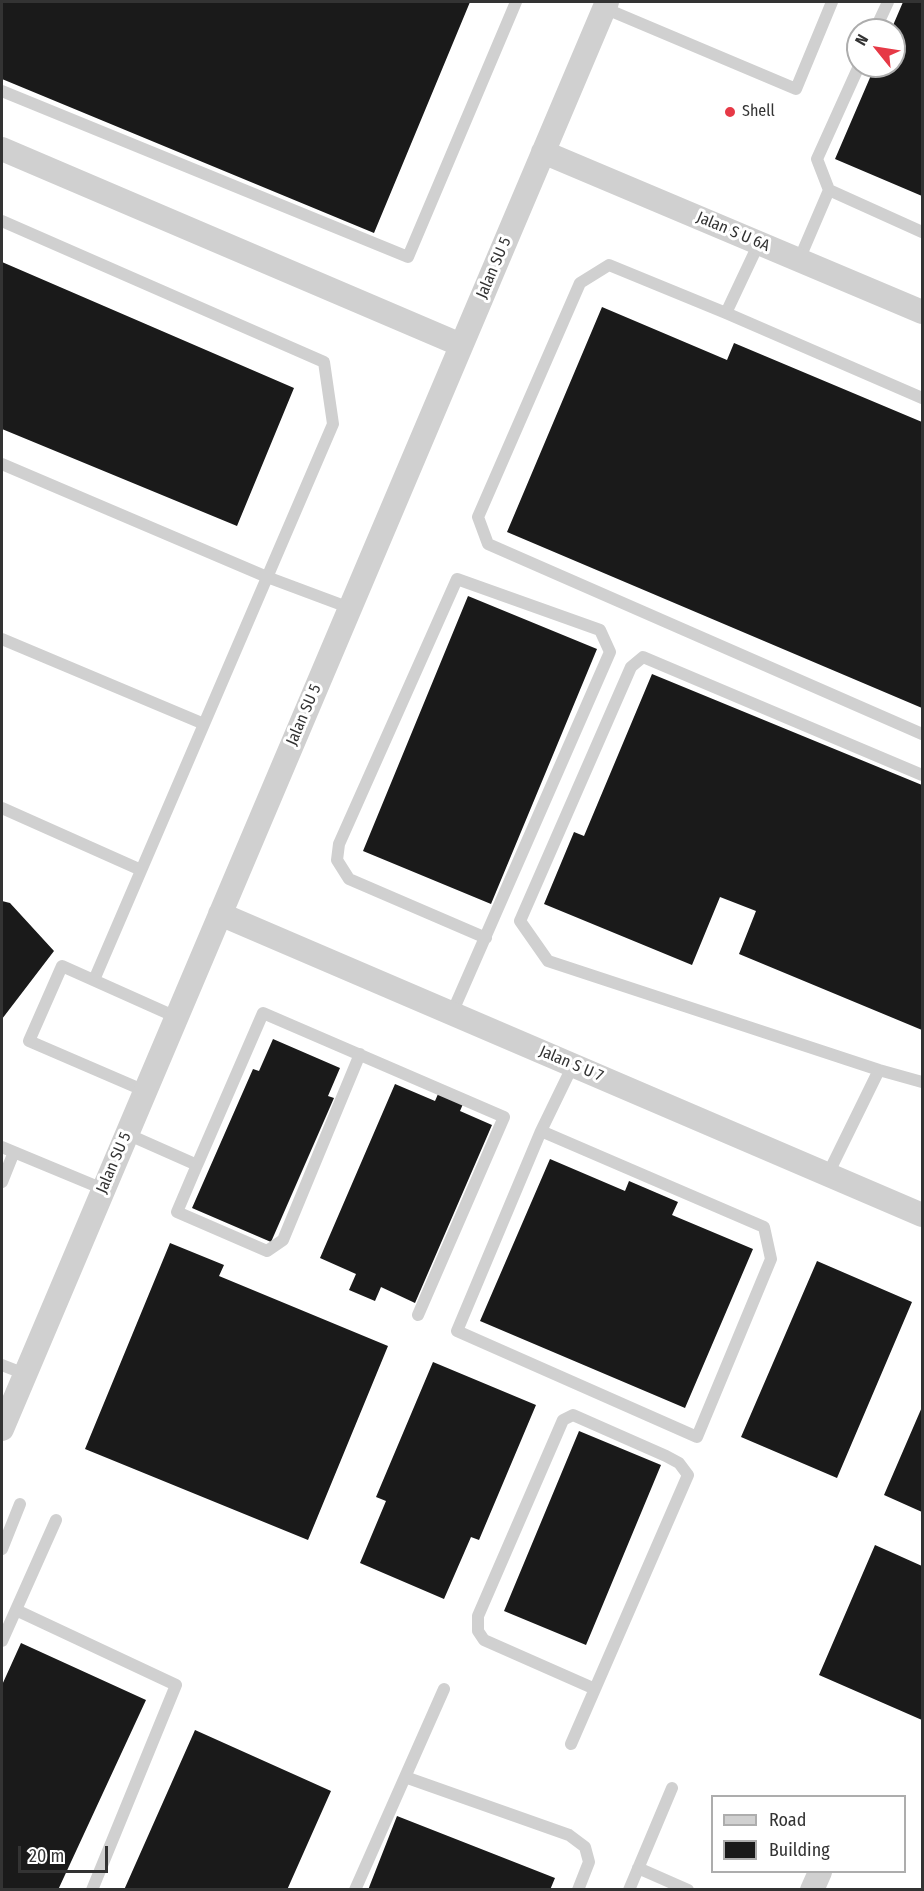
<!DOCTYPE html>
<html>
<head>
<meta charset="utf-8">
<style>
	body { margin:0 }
	#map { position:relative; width:924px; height:1891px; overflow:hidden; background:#fff; font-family:"Fira Sans Condensed",sans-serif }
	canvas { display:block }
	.frame { position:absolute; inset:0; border:3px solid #333; pointer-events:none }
	.legend { position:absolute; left:711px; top:1795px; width:195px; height:78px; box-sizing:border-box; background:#fff; border:2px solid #adadad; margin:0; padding:8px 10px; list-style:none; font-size:18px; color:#333 }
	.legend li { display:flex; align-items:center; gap:12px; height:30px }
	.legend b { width:30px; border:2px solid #adadad }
	.north { position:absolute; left:846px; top:18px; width:60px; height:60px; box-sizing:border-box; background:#fff; border:2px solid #adadad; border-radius:50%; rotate:300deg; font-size:16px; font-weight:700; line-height:24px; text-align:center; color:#333 }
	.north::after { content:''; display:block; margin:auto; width:21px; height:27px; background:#e63946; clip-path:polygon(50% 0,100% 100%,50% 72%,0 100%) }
	.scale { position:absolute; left:18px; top:1846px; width:90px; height:27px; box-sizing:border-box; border:3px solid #333; border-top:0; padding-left:8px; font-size:18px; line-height:21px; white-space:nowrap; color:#333; -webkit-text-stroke:4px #fff; paint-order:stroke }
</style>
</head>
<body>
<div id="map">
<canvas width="924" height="1891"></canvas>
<div class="frame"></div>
<ul class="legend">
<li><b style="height:8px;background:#d0d0d0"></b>Road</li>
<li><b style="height:16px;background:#1a1a1a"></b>Building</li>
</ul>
<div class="north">N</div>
<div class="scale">20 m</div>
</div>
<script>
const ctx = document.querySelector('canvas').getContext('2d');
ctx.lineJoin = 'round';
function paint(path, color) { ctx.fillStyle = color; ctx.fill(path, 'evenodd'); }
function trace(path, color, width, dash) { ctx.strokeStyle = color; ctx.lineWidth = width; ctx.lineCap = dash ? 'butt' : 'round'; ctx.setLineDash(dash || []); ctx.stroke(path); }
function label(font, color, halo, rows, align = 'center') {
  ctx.font = font + ' "Fira Sans Condensed",sans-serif'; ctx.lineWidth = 6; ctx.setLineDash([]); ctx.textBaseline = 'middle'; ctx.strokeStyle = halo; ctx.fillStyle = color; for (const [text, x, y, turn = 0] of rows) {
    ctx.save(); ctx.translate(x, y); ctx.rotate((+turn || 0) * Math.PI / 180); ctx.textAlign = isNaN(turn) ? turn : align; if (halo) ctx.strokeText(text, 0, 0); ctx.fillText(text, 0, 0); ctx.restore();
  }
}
const building = new Path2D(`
	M2,2H470L374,233L2,79Z
	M903,2H922V196L835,159L875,66H894V30H891Z
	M2,262L294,388L237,526L2,429Z
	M602,307L727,360L734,343L922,422V708L507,532Z
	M468,596L597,649L491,904L363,851Z
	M652,674L922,785V1030L739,954L756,911L720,897L692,965L544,904L574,832L584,836Z
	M2,901L10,903L54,951L2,1019Z
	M273,1039L340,1068L328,1096L334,1098L271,1242L192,1208L253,1069L259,1071Z
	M395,1084L435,1101L438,1094L463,1104L460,1111L492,1125L415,1303L381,1287L375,1301L349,1290L356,1274L320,1258Z
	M550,1159L625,1191L629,1181L678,1202L672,1215L753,1249L685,1408L480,1321Z
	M170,1243L224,1265L219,1276L388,1346L308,1540L85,1449Z
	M817,1261L912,1302L837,1478L741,1437Z
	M433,1362L536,1405L479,1540L471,1537L444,1599L360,1563L386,1501L376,1497Z
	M922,1407V1512L884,1495Z
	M579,1431L661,1465L586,1645L504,1611Z
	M875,1545L922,1566V1720L819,1675Z
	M21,1643L146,1700L58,1890H2V1685Z
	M195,1730L331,1791L287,1890H124Z
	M397,1816L555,1878L550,1890H368Z`);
const service = new Path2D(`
	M604,8L796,89L832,2
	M875,30L888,2
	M859,66L817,159L829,190L922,232
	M2,91L408,257L516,2
	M2,221L324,362L333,424L94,980
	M799,260L829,190
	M726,313L759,243
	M922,398L726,313L609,265L580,283L478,517L488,544L922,734
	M2,464L267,577L350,608
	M2,639L204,724
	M922,775L643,657L631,667L520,921L548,961L879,1070L922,1082
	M2,808L141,870
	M452,1013L610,652L600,630L457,579L339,844L337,860L349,879L486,938
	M145,1091L29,1041L62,966L176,1017
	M541,1131L764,1227L771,1259L697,1437L457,1331L541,1131L573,1065
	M127,1134L197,1165L263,1013L504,1117L418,1315
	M2,1147L103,1189
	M197,1165L177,1212L267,1251L283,1240L360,1054
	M828,1174L879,1070
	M2,1182L14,1152
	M2,1365L25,1374
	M2,1549L20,1504
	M16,1610L176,1685L92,1890
	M2,1641L56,1520
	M571,1744L688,1475L679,1463L666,1456L573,1415L563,1420L478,1616V1631L484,1640L595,1689
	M405,1777L569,1835L585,1847L589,1862L578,1890
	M638,1868L688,1890
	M355,1890L444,1689
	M629,1890L672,1788`);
const minor = new Path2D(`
	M2,149L461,345
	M543,152L922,312
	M220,914L922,1215
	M2,1429L607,2
	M812,1890L820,1872`);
const markers = [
	[730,112,6,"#e63946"]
];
const poiNames = [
	["Shell",742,112]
];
const streetNames = [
	["Jalan S U 6A",733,232,23],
	["Jalan SU 5",494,268,-67],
	["Jalan SU 5",304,715,-67],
	["Jalan S U 7",571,1064,23],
	["Jalan SU 5",114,1163,-67]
];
paint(building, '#1a1a1a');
trace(service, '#d0d0d0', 12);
trace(minor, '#d0d0d0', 24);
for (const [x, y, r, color] of markers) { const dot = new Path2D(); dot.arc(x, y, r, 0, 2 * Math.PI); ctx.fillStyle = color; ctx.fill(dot); trace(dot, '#fff', 2); }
label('16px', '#333', '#fff', poiNames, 'left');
label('16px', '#333', '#fff', streetNames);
</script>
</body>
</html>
